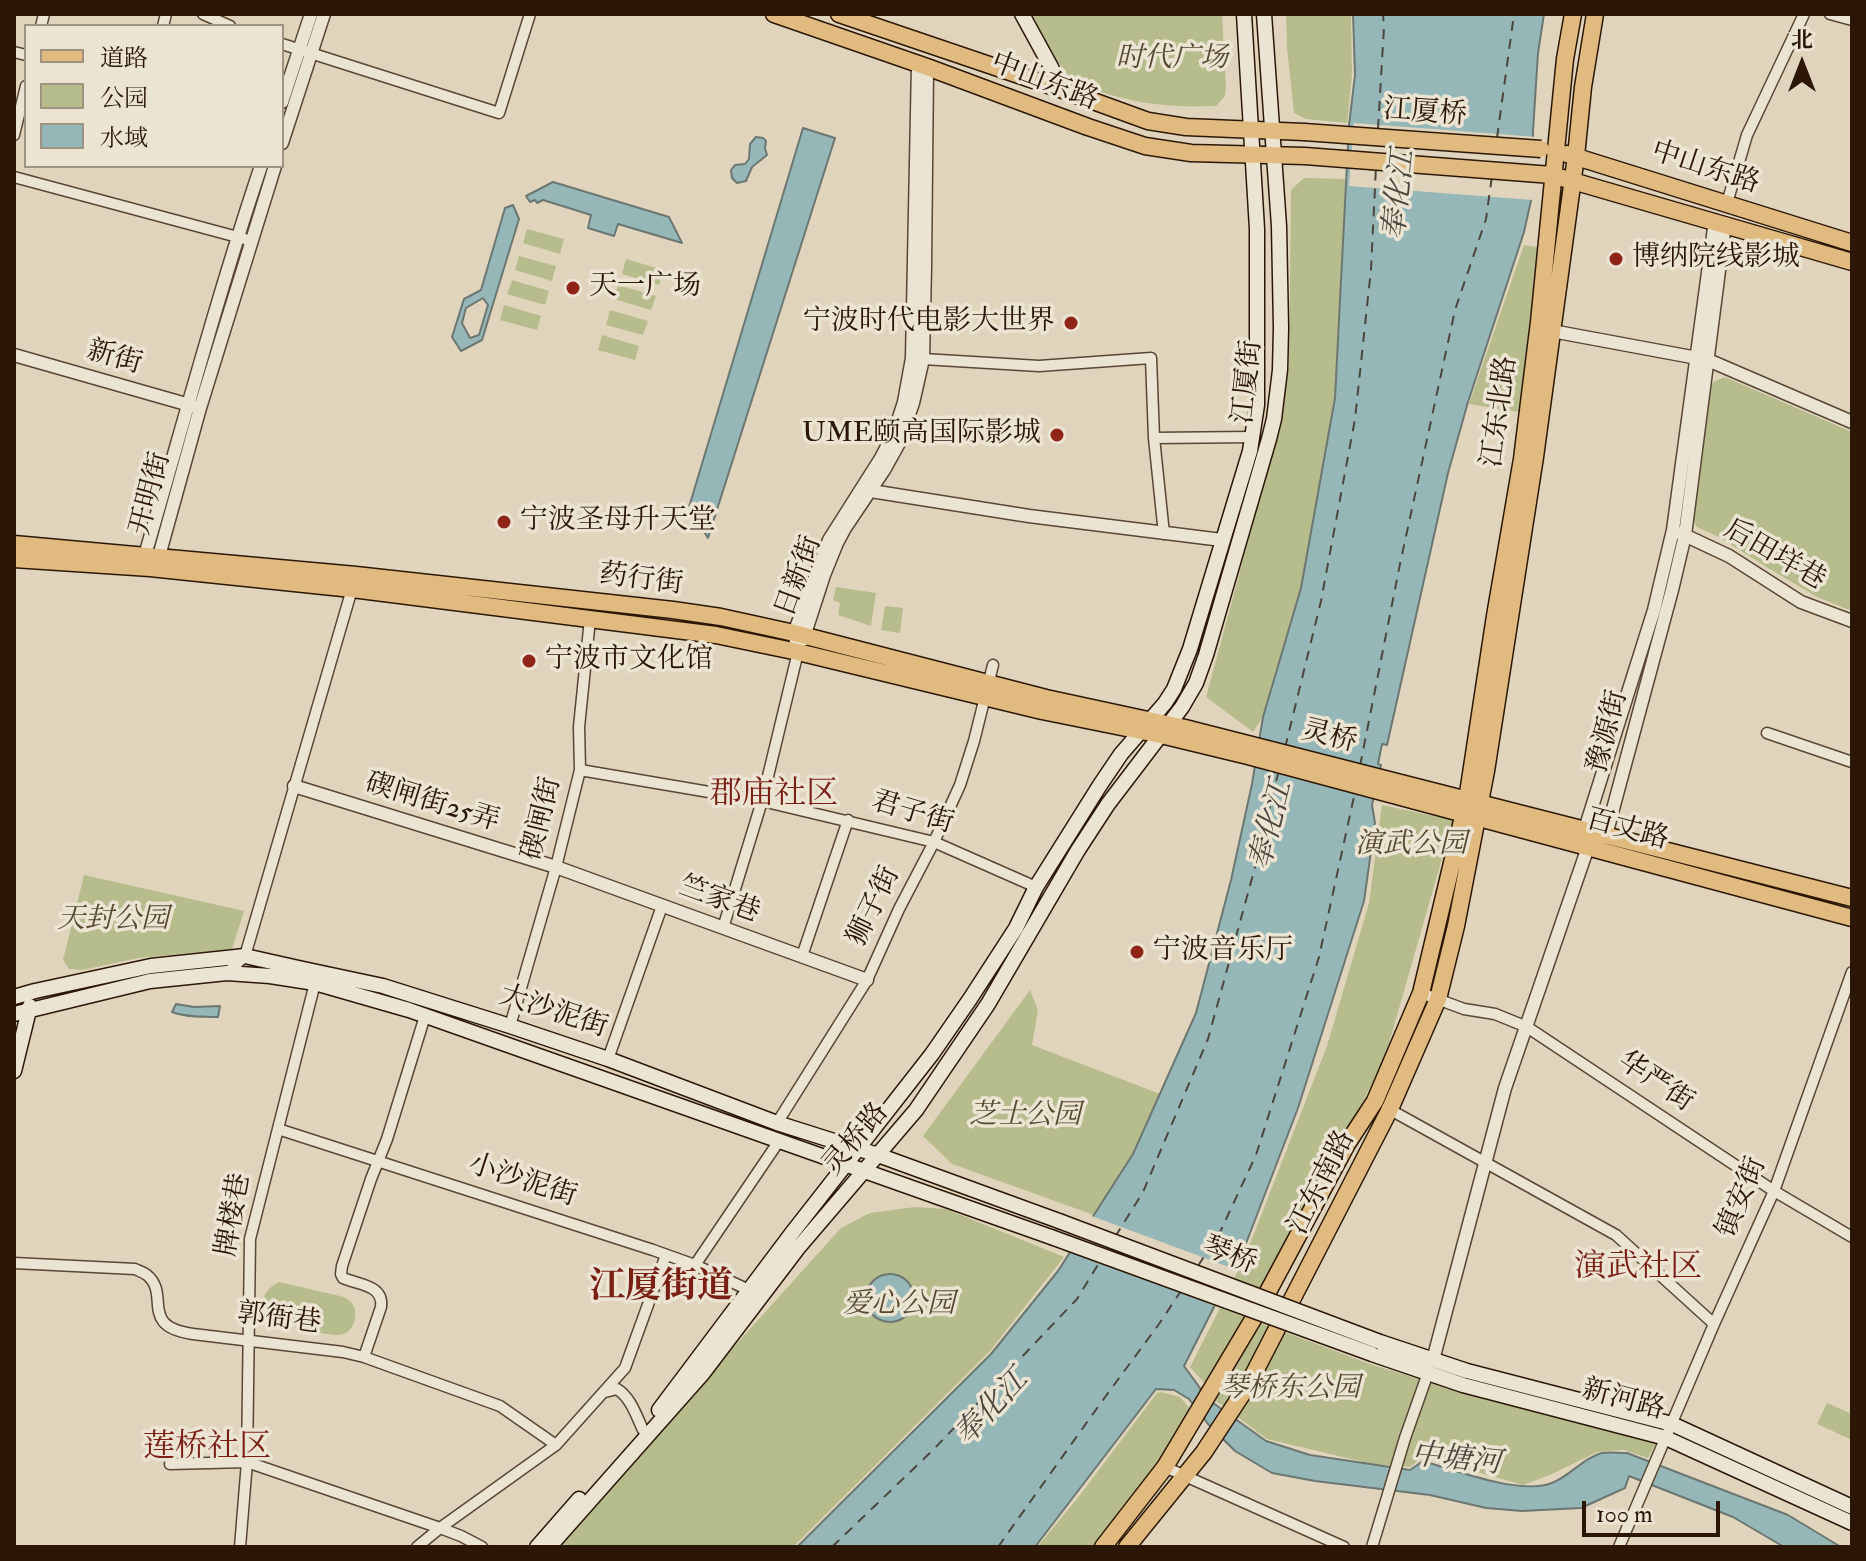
<!DOCTYPE html>
<html>
<head>
<meta charset="utf-8">
<style>
	body { margin:0 }
	#map { position:relative; width:1866px; height:1561px; overflow:hidden; background:#e0d5bc; font-family:"IM FELL Double Pica","Noto Serif SC",serif }
	canvas { display:block }
	.frame { position:absolute; inset:0; border:16px solid #2c1707; pointer-events:none }
	.legend { position:absolute; left:24px; top:24px; width:260px; height:144px; box-sizing:border-box; background:#ebe4d3; border:2px solid #9f9281; margin:0; padding:10px 14px; list-style:none; font-size:24px; color:#2c1707 }
	.legend li { display:flex; align-items:center; gap:16px; height:40px }
	.legend b { width:40px; border:2px solid #9f9281 }
	.north { position:absolute; left:1762px; top:24px; width:80px; height:80px; -webkit-text-stroke:6px #ebe4d3; paint-order:stroke; rotate:0deg; font-size:22px; font-weight:700; line-height:32px; text-align:center; color:#2c1707 }
	.north::after { content:''; display:block; margin:auto; width:28px; height:36px; background:#2c1707; clip-path:polygon(50% 0,100% 100%,50% 72%,0 100%) }
	.scale { position:absolute; left:1582px; top:1501px; width:138px; height:36px; box-sizing:border-box; border:4px solid #2c1707; border-top:0; padding-left:10px; font-size:24px; line-height:28px; white-space:nowrap; color:#2c1707; -webkit-text-stroke:6px #ebe4d3; paint-order:stroke }
</style>
</head>
<body>
<div id="map">
<canvas width="1866" height="1561"></canvas>
<div class="frame"></div>
<ul class="legend">
<li><b style="height:10px;background:#e0ba7e"></b>道路</li>
<li><b style="height:22px;background:#b7bc8d"></b>公园</li>
<li><b style="height:22px;background:#96b7b8"></b>水域</li>
</ul>
<div class="north">北</div>
<div class="scale">100 m</div>
</div>
<script>
const ctx = document.querySelector('canvas').getContext('2d');
ctx.lineJoin = 'round';
function paint(path, color) { ctx.fillStyle = color; ctx.fill(path, 'evenodd'); }
function trace(path, color, width, dash) { ctx.strokeStyle = color; ctx.lineWidth = width; ctx.lineCap = dash ? 'butt' : 'round'; ctx.setLineDash(dash || []); ctx.stroke(path); }
function label(font, color, halo, rows, align = 'center') {
  ctx.font = font + ' "IM FELL Double Pica","Noto Serif SC",serif'; ctx.lineWidth = 7; ctx.setLineDash([]); ctx.textBaseline = 'middle'; ctx.strokeStyle = halo; ctx.fillStyle = color; for (const [text, x, y, turn = 0] of rows) {
    ctx.save(); ctx.translate(x, y); ctx.rotate((+turn || 0) * Math.PI / 180); ctx.textAlign = isNaN(turn) ? turn : align; if (halo) ctx.strokeText(text, 0, 0); ctx.fillText(text, 0, 0); ctx.restore();
  }
}
const green = new Path2D(`
	M1032,14H1222L1226,87L1225,96L1216,106C1174,108 1133,104 1093,89C1086,86 1077,83 1071,78C1058,67 1041,30 1032,14Z
	M1286,14H1351L1352,75L1347,123L1306,119L1294,113L1287,47Z
	M1304,178L1347,179L1335,398L1301,588L1263,717L1253,732L1206,697L1279,427L1289,368L1291,190Z
	M527,229L564,239L560,254L523,243Z
	M1524,245L1538,247L1519,412L1469,404Z
	M519,256L556,266L552,281L515,270Z
	M626,259L663,270L659,285L622,274Z
	M512,280L549,291L545,305L507,294Z
	M618,285L656,296L651,310L614,299Z
	M504,305L541,316L537,330L500,320Z
	M610,310L648,321L643,335L606,325Z
	M602,335L639,346L635,360L598,350Z
	M1725,377L1852,432V611L1817,597L1768,568L1719,537L1697,527L1693,521L1709,387L1715,381Z
	M836,587L876,593L871,626L838,615L840,603L833,600Z
	M885,606L903,608L900,633L881,630Z
	M1382,805L1453,820L1384,1061L1262,1293L1233,1281L1248,1249L1327,1046L1369,903Z
	M84,875L244,911L232,949L138,958L83,970L69,969L63,960Z
	M1030,990L1038,1010L1032,1045L1160,1094L1133,1154L1094,1215L952,1164L923,1136Z
	M915,1207L946,1209L1064,1257L990,1351L793,1547H553L841,1228L870,1213Z
	M279,1282L344,1297C352,1301 357,1308 355,1318C354,1327 348,1334 339,1335C325,1336 291,1325 275,1321C258,1309 260,1291 279,1282Z
	M1220,1308L1370,1364L1461,1392L1657,1441L1648,1458L1623,1450L1597,1452L1550,1475L1523,1485L1423,1457L1410,1467L1372,1464L1267,1439L1203,1391L1207,1386L1190,1367Z
	M1161,1392L1180,1397L1192,1411C1162,1459 1130,1504 1092,1547H1037L1077,1499L1157,1393Z
	M1827,1403L1852,1414V1440L1817,1424Z`);
const water = new Path2D(`
	M1353,14H1544L1538,53L1533,131L1532,196L1524,232L1468,402L1448,473L1387,745L1382,744L1378,764L1381,765L1372,805L1375,823L1364,901L1298,1108L1245,1246L1184,1366L1200,1388L1202,1395L1266,1441L1310,1455L1410,1470L1423,1461C1455,1470 1517,1494 1549,1484C1569,1478 1582,1458 1602,1453C1609,1452 1619,1453 1627,1453L1788,1515L1841,1547H1784L1733,1517L1629,1476L1625,1488L1581,1508L1522,1511L1486,1508L1430,1495L1315,1481L1272,1473L1235,1451L1208,1424L1189,1399L1174,1390L1156,1389L1035,1547H797L991,1354L1058,1271L1133,1154L1196,1013L1231,880L1252,784L1263,717L1301,588L1335,398L1349,125L1355,75Z
	M803,128L835,138L708,538L689,507Z
	M756,137L763,138L766,141L765,148L767,155L752,167L746,181L737,183L732,178L731,170L735,165L745,164L749,159L750,144Z
	M553,182L669,217L682,243L618,224L614,236L588,228L591,215L543,200L537,203L535,200L530,202L526,196Z
	M513,205L519,219L482,340L461,351L452,337L464,299L481,290L505,208ZM483,298L488,305L479,335L470,338L462,323L466,308Z
	M176,1004L194,1007L220,1006L218,1017C203,1016 187,1018 172,1012Z
	M866 1298a24 24 0 1 1 48 0a24 24 0 1 1-48 0Z`);
const pier = new Path2D(`
	M1354,123L1537,137L1533,200L1349,186Z
	M1089,1215L1237,1270L1218,1307L1066,1250Z`);
const ferry = new Path2D(`
	M1378,129L1384,27L1383,14
	M1497,138L1514,14
	M1285,748L1321,601L1355,419L1371,269L1376,167
	M1360,766L1400,564L1455,310L1486,219L1492,176
	M1115,1237L1143,1192L1208,1039L1254,871L1278,774
	M1198,1266L1221,1230L1256,1155L1319,957L1355,792
	M832,1547L934,1449L1077,1299L1099,1263
	M998,1547L1100,1404L1159,1324L1181,1291`);
const minor = new Path2D(`
	M203,14L230,26
	M1830,14L1852,20
	M41,26L44,14
	M163,26L166,14
	M282,44L499,113L530,14
	M14,52L26,55
	M14,135L26,86
	M14,177L245,239
	M1727,203L1747,135L1804,14
	M923,359L1039,366L1151,358L1154,438L1164,534
	M1154,438L1253,437
	M1767,733L1852,762
	M580,770L762,801L934,842L1036,887
	M723,928L762,801L798,652
	M802,956L848,820
	M227,973L245,956L352,589
	M1421,993L1464,1009L1495,1014L1527,1027L1774,1191L1852,1237
	M510,1026L556,867L580,770L579,727L590,619
	M608,1059L662,906
	M1387,1108L1616,1235L1714,1324
	M777,1123L867,980L899,909L934,842L960,785L974,741L993,665
	M278,1129L653,1250L695,1265L749,1290
	M14,1263L135,1269C139,1271 143,1272 147,1275C171,1295 138,1326 193,1334L343,1352L364,1357L500,1406L556,1445
	M695,1265L779,1141
	M364,1357L381,1307C384,1285 359,1285 343,1278L341,1274L342,1266L371,1179L387,1139L425,1016
	M605,1392L617,1389C631,1398 636,1415 643,1430
	M170,1464L247,1462L440,1528L461,1536L482,1547
	M1165,1467L1344,1547
	M240,1547L247,1462L250,1239L315,983
	M417,1547L440,1528L556,1445L625,1368L666,1255
	M1372,1547L1405,1438L1429,1370
	M1619,1547L1714,1324L1774,1191L1852,972`);
const tertiary = new Path2D(`
	M282,102L311,14
	M282,143L324,14
	M1552,331L1708,360L1852,422
	M14,355L193,406
	M871,491L1029,516L1222,540
	M1680,533L1729,556L1801,602L1852,621
	M147,561L145,555C183,425 218,294 261,166
	M155,562L159,556L200,408L275,166
	M803,640L824,575L837,543L845,528L884,470L899,443L913,403L923,359L925,267L927,67
	M796,641L794,633L829,540L881,458L894,433L904,402L912,358L918,64
	M294,786L556,867L867,980
	M1600,838L1606,835L1672,590L1685,535L1725,224
	M1433,1360L1505,1088L1588,847L1585,829L1654,610L1673,530L1715,221`);
const secondary = new Path2D(`
	M1022,14L1051,67L1060,89
	M14,997L35,991L151,966L245,956L303,969L383,986L510,1026L608,1059L777,1123L878,1155L1059,1221
	M14,1014L150,981L227,973L270,976L315,983L409,1010L1051,1237
	M14,1071L30,1006
	M1380,1342L1467,1371L1672,1424L1852,1507
	M1372,1354L1463,1385L1666,1438L1852,1523
	M659,1410L792,1233L932,1054L970,999L1016,928L1036,887L1100,785L1121,754L1165,703L1174,689L1190,649L1250,451L1257,405V229L1244,14
	M537,1547L579,1499
	M549,1547L703,1373L798,1248L916,1110L988,1004L1078,850L1108,804L1182,707L1196,683L1206,655L1269,439L1274,419L1280,370L1281,328L1279,226L1264,14`);
const primary = new Path2D(`
	M774,14L927,67L1088,127L1145,146L1191,153L1305,156L1552,175L1852,262
	M839,14L1060,89L1148,121L1186,127L1304,132
	M1567,154L1852,243
	M14,544L356,575L673,610L721,617L794,633L1046,698L1185,728L1852,898
	M14,559L150,568L352,589L716,635L798,652L1042,711L1161,735L1248,756L1852,918
	M1103,1547L1165,1467L1255,1316L1347,1144L1375,1101L1421,993L1467,800L1495,616L1522,459L1539,322L1565,59L1573,14
	M1127,1547L1204,1452L1248,1385L1390,1109L1438,999L1456,926L1486,771L1535,457L1576,156L1583,87L1595,14`);
const secondaryBridge = new Path2D(`
	M1059,1221L1380,1342
	M1051,1237L1372,1354`);
const primaryBridge = new Path2D(`
	M1304,132L1541,149`);
const markers = [
	[1616,259,8,"#8f2418"],
	[573,288,8,"#8f2418"],
	[1071,323,8,"#8f2418"],
	[1057,435,8,"#8f2418"],
	[504,522,8,"#8f2418"],
	[529,661,8,"#8f2418"],
	[1137,952,8,"#8f2418"]
];
const parkNames = [
	["时代广场",1172,60],
	["演武公园",1411,846],
	["天封公园",113,921],
	["芝士公园",1025,1117],
	["爱心公园",899,1306],
	["琴桥东公园",1290,1390]
];
const streetNames = [
	["中山东路",1044,83,21],
	["江厦桥",1425,114,4],
	["中山东路",1705,169,18],
	["新街",114,359,16],
	["江厦街",1249,382,-84],
	["江东北路",1501,412,-82],
	["开明街",152,494,-75],
	["后田垟巷",1774,556,30],
	["日新街",800,577,-70],
	["药行街",641,581,7],
	["豫源街",1609,732,-75],
	["灵桥",1329,738,14],
	["碶闸街25弄",432,804,17],
	["君子街",912,814,17],
	["碶闸街",543,819,-76],
	["百丈路",1627,831,15],
	["竺家巷",719,901,20],
	["狮子街",875,907,-64],
	["大沙泥街",553,1013,18],
	["华严街",1655,1083,34],
	["灵桥路",857,1140,-50],
	["小沙泥街",522,1182,18],
	["江东南路",1323,1183,-63],
	["镇安街",1743,1198,-67],
	["牌楼巷",235,1215,-80],
	["琴桥",1229,1257,21],
	["郭衙巷",279,1320,7],
	["新河路",1623,1401,15]
];
const poiNames = [
	["博纳院线影城",1632,259],
	["天一广场",589,288],
	["宁波时代电影大世界",1055,323,"right"],
	["UME颐高国际影城",1041,435,"right"],
	["宁波圣母升天堂",520,522],
	["宁波市文化馆",545,661],
	["宁波音乐厅",1153,952]
];
const waterNames = [
	["奉化江",1401,195,-84],
	["奉化江",1273,826,-76],
	["奉化江",993,1409,-47],
	["中塘河",1456,1461,6]
];
const quarterNames = [
	["郡庙社区",774,796],
	["演武社区",1638,1269],
	["莲桥社区",207,1449]
];
const districtNames = [
	["江厦街道",661,1289]
];
paint(green, '#b7bc8d');
paint(water, '#96b7b8');
trace(water, '#6c7771', 2);
paint(pier, '#e0d5bc');
trace(ferry, '#4c473c', 2, [10, 8]);
trace(minor, '#594634', 13);
trace(tertiary, '#594634', 15);
trace(secondary, '#2c1707', 17);
trace(primary, '#2c1707', 19);
trace(minor, '#ebe4d3', 10);
trace(tertiary, '#ebe4d3', 12);
trace(secondary, '#ebe4d3', 14);
trace(primary, '#e0ba7e', 16);
trace(secondaryBridge, '#2c1707', 17, []);
trace(primaryBridge, '#2c1707', 19, []);
trace(secondaryBridge, '#ebe4d3', 14);
trace(primaryBridge, '#e0ba7e', 16);
for (const [x, y, r, color] of markers) { const dot = new Path2D(); dot.arc(x, y, r, 0, 2 * Math.PI); ctx.fillStyle = color; ctx.fill(dot); trace(dot, '#ebe4d3', 3); }
label('italic 28px', '#56492f', '#ebe4d3', parkNames);
label('28px', '#2c1707', '#ebe4d3', streetNames);
label('28px', '#2c1707', '#ebe4d3', poiNames, 'left');
label('italic 30px', '#4c473c', '#ebe4d3', waterNames);
label('32px', '#7a1f14', '#ebe4d3', quarterNames);
label('bold 36px', '#7a1f14', '#ebe4d3', districtNames);
</script>
</body>
</html>
